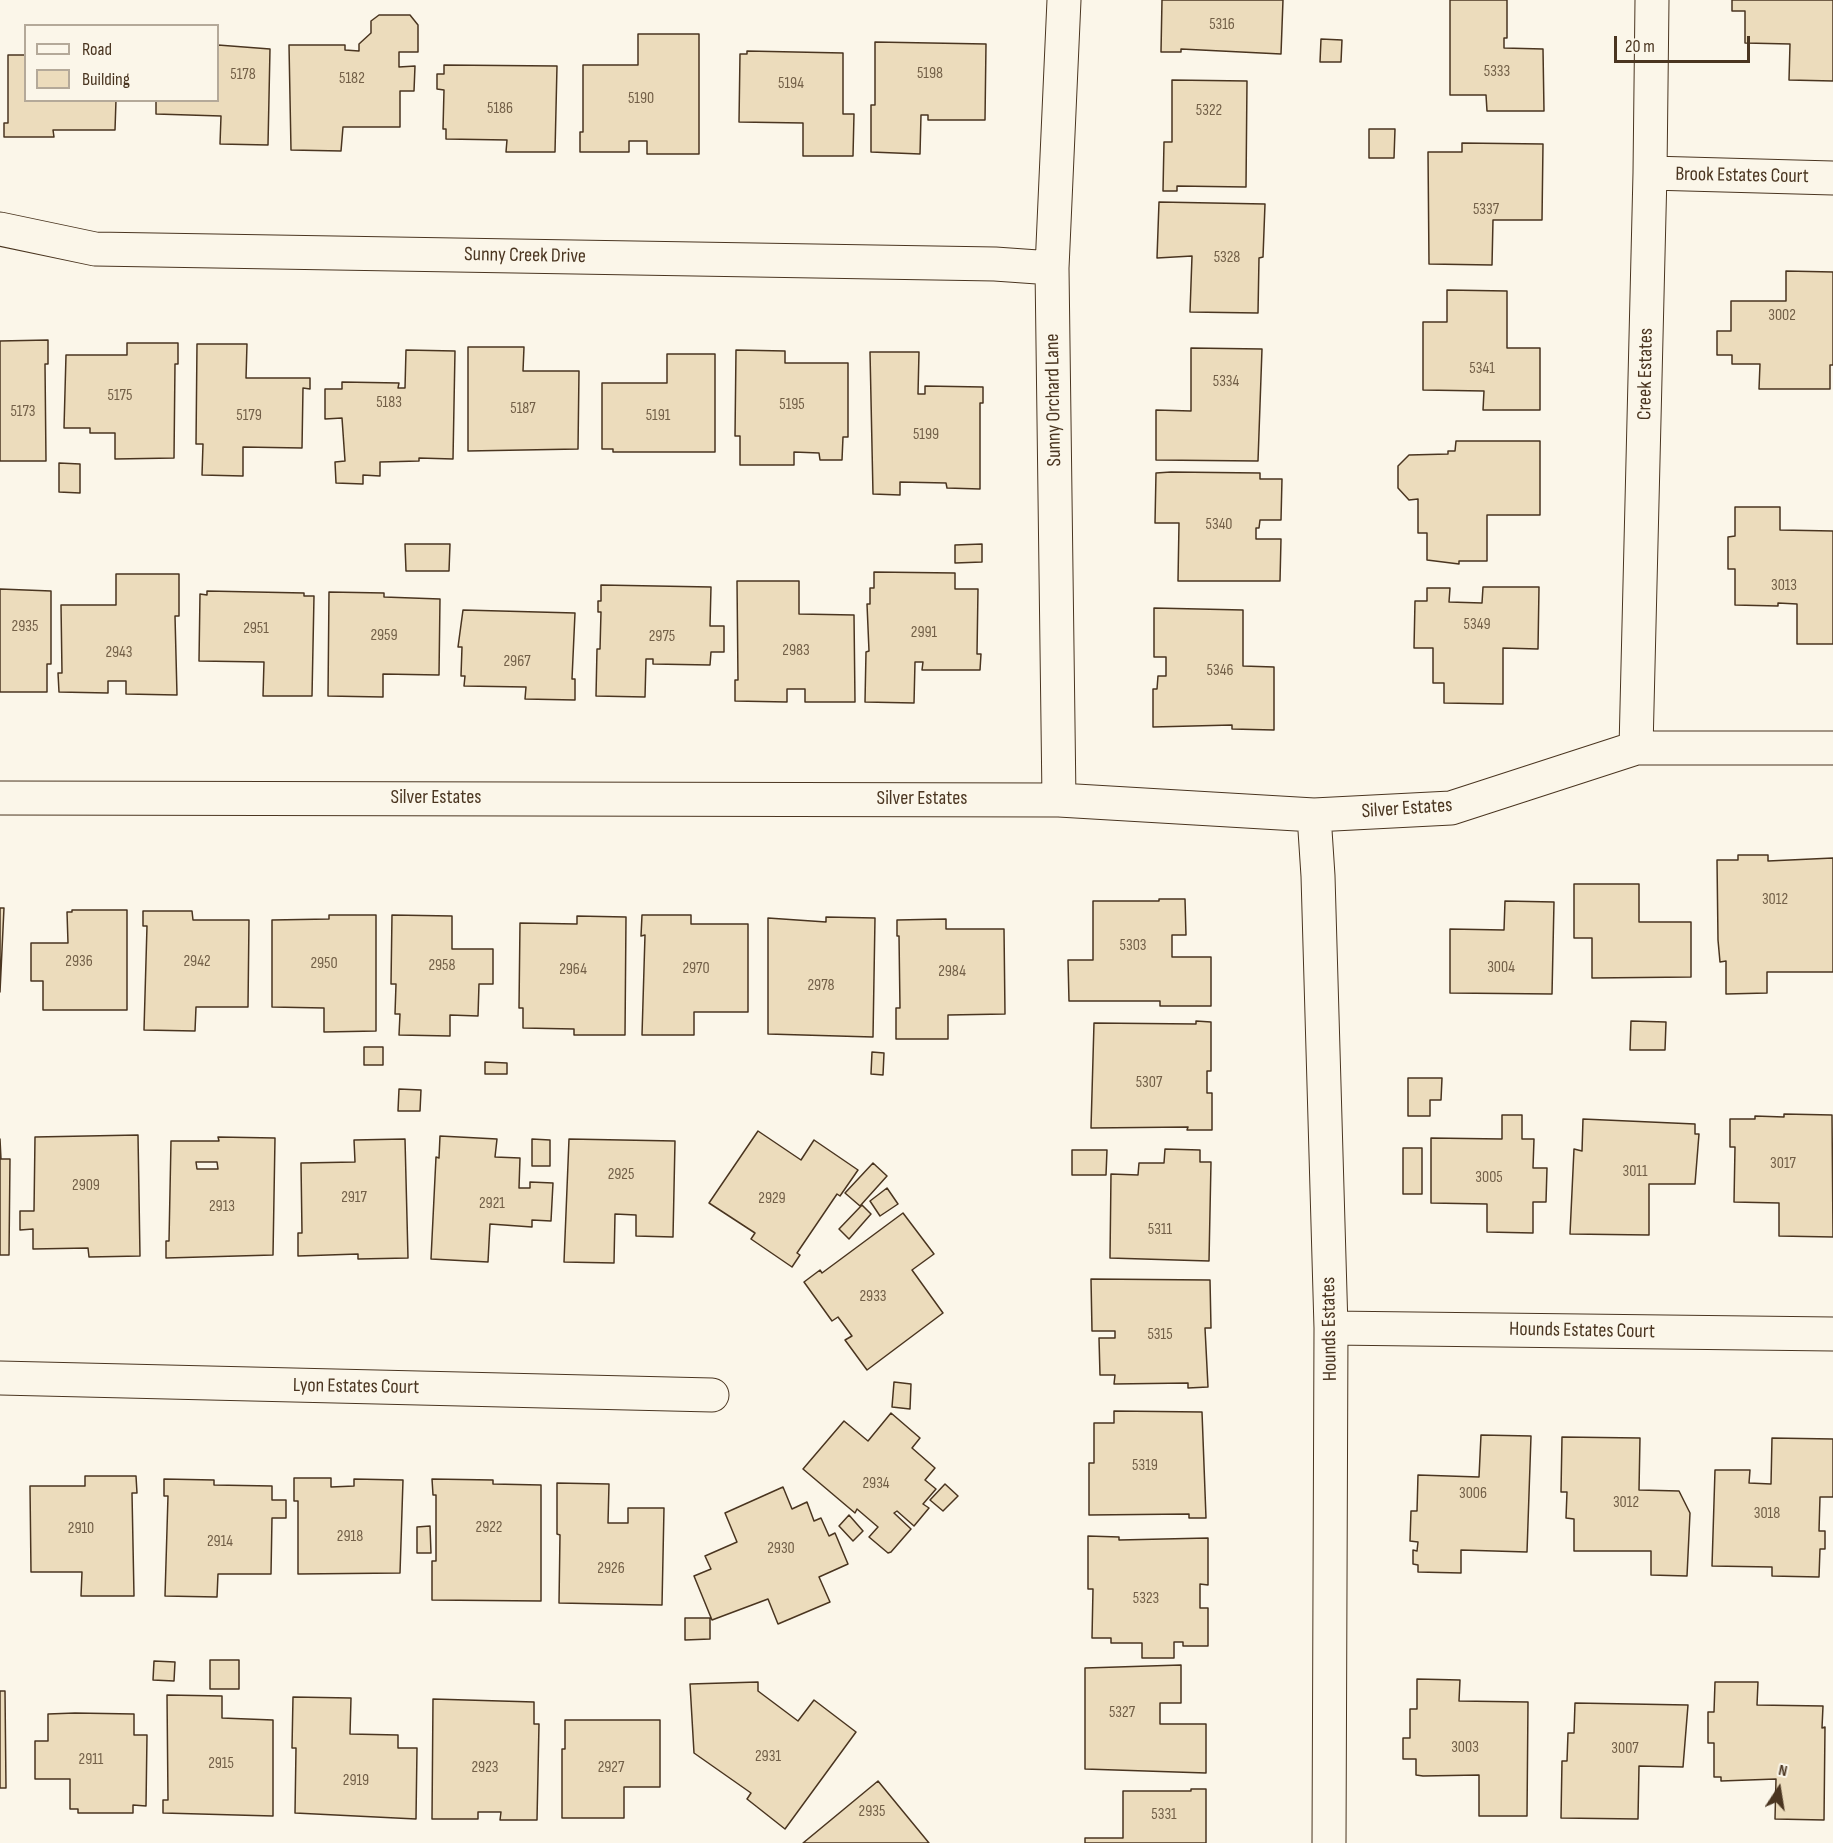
<!DOCTYPE html>
<html>
<head>
<meta charset="utf-8">
<style>
	body { margin:0 }
	#map { position:relative; width:1833px; height:1843px; overflow:hidden; background:#fbf6e9; font-family:"Sofia Sans Condensed",sans-serif }
	canvas { display:block }
	.legend { position:absolute; left:24px; top:24px; width:195px; height:78px; box-sizing:border-box; background:#fbf6e9; border:2px solid #b4a999; margin:0; padding:8px 10px; list-style:none; font-size:18px; color:#4a3520 }
	.legend li { display:flex; align-items:center; gap:12px; height:30px }
	.legend b { width:30px; border:2px solid #b4a999 }
	.north { position:absolute; left:1749px; top:1759px; width:60px; height:60px; -webkit-text-stroke:4px #fbf6e9; paint-order:stroke; rotate:12deg; font-size:16px; font-weight:700; line-height:24px; text-align:center; color:#4a3520 }
	.north::after { content:''; display:block; margin:auto; width:21px; height:27px; background:#4a3520; clip-path:polygon(50% 0,100% 100%,50% 72%,0 100%) }
	.scale { position:absolute; left:1614px; top:36px; width:136px; height:27px; box-sizing:border-box; border:3px solid #4a3520; border-top:0; padding-left:8px; font-size:18px; line-height:21px; white-space:nowrap; color:#4a3520; -webkit-text-stroke:4px #fbf6e9; paint-order:stroke }
</style>
</head>
<body>
<div id="map">
<canvas width="1833" height="1843"></canvas>
<ul class="legend">
<li><b style="height:8px;background:#fbf6e9"></b>Road</li>
<li><b style="height:16px;background:#ecdcbc"></b>Building</li>
</ul>
<div class="north">N</div>
<div class="scale">20 m</div>
</div>
<script>
const ctx = document.querySelector('canvas').getContext('2d');
ctx.lineJoin = 'round';
function paint(path, color) { ctx.fillStyle = color; ctx.fill(path, 'evenodd'); }
function trace(path, color, width, dash) { ctx.strokeStyle = color; ctx.lineWidth = width; ctx.lineCap = dash ? 'butt' : 'round'; ctx.setLineDash(dash || []); ctx.stroke(path); }
function label(font, color, halo, rows, align = 'center') {
  ctx.font = font + ' "Sofia Sans Condensed",sans-serif'; ctx.lineWidth = 4.5; ctx.setLineDash([]); ctx.textBaseline = 'middle'; ctx.strokeStyle = halo; ctx.fillStyle = color; for (const [text, x, y, turn = 0] of rows) {
    ctx.save(); ctx.translate(x, y); ctx.rotate((+turn || 0) * Math.PI / 180); ctx.textAlign = isNaN(turn) ? turn : align; if (halo) ctx.strokeText(text, 0, 0); ctx.fillText(text, 0, 0); ctx.restore();
  }
}
const building = new Path2D(`
	M1162,0H1283L1281,54L1181,49V52H1161Z
	M1450,0H1507V38H1504V48L1543,49L1544,111H1487L1486,95H1450Z
	M1732,0H1833V81L1789,80L1790,44L1745,43V11H1732Z
	M379,15H410L418,25V52H399V67L415,66L414,91H400V127H343L341,151L291,150L289,45H345V50L359,51V44L371,33V21Z
	M638,34H699V154H647V141H629V152H580V132H583V65H638Z
	M1321,39L1342,40L1341,62H1320Z
	M875,42L986,44L985,120H928V115H921L920,154L871,152V105H875Z
	M218,45L270,49L268,145L220,144L221,116L156,114V100H218Z
	M747,51L843,53V114H854L853,156H803V123L739,122L740,54H747Z
	M8,55H26V100H116L115,130H53L54,137H4V123H8Z
	M444,65L557,66L555,152H506L507,140L446,139V129H443L444,90L437,89V74H444Z
	M1172,80L1247,81L1246,187L1177,186V191H1163L1164,142H1172Z
	M1369,129H1395L1394,158H1369Z
	M1462,143L1543,144L1542,220H1493L1492,265L1429,264L1428,152H1462Z
	M1159,202L1265,204L1263,257L1259,258L1258,313L1190,312L1192,256L1157,258Z
	M1786,271L1833,272V365H1830V389H1759L1760,364H1732V355H1717V331H1731V301H1786Z
	M1447,290L1507,291V348H1540V410H1483L1484,391L1423,390V322H1447Z
	M48,340V364H45L46,461H0V341Z
	M127,343H178V364H175L174,458L115,459V433H90V428H64L66,355H127Z
	M197,344H247L246,378H310V389L303,388L302,448L243,447V476L202,475L203,444H196Z
	M468,347H524L523,371H579L578,449L468,451Z
	M1191,348L1262,349L1258,461L1156,460V410L1191,411Z
	M406,350L455,351L453,459L419,458V461L380,462V476L363,475V484L336,483L335,462L345,461L342,418L325,419V389H342V382L399,383L398,388H405Z
	M736,350L785,351V363H848V437H843L842,460H820L819,453L794,452V465H740V436H735Z
	M870,352H919L918,394H925V386L983,387V403H980V489L947,488L946,483L900,482V495L873,494Z
	M667,354H715V452H613V449H602V383H667Z
	M1456,441H1540V515H1487V561H1459V564L1427,560V533H1418V499L1409,500L1398,488V466L1409,455L1448,454V451H1455Z
	M59,463L80,464V493L59,492Z
	M1171,472L1260,473V479H1282L1281,520H1260L1259,528H1256V539H1281L1280,581H1178L1179,523H1155L1156,473Z
	M1735,507H1780V530L1833,531V644H1797V604L1778,603V606L1735,605V569H1728V537L1735,536Z
	M405,544H450L449,571H406Z
	M982,544V562L955,563V545Z
	M874,572L955,573V589H978L977,654H981L980,670H922L923,662H915L914,703L865,702L866,652L869,651L867,604H870V588H874Z
	M116,574H179V616H175L177,695L126,694V681H108V693L59,692L58,673H62L61,605H116Z
	M737,581H799V614L854,615L855,702H805V689H787V702L735,701V680H738Z
	M601,585L711,587L710,626H724V652H711L710,665L653,664V659H646L645,697L596,696L597,649H600L601,612H598V601H601Z
	M1483,587H1539L1538,649L1503,648V704L1444,703V683H1433V648H1414L1415,601H1427V588H1450L1449,602L1482,603Z
	M0,589L51,591V664H47V692H0Z
	M207,591L304,593V596H314L312,696H263L264,662L199,661L200,594L207,595Z
	M329,592L384,593V597L440,599L439,675L383,674V697L328,696Z
	M1154,608L1243,610V666L1274,667V730L1232,729V725L1153,727V689H1157L1158,676H1166V657H1154Z
	M463,610L575,613L572,679H575V700L525,699L526,687L464,686L465,676H461L462,647H458Z
	M1738,855H1768V861L1833,858V972H1767V993L1726,994V961L1720,962L1718,940L1717,860H1738Z
	M1574,884H1639V922H1691V977L1592,978V938H1574Z
	M1159,899H1185L1186,935H1172V957H1211V1006H1160V1001H1069L1068,960H1093V901H1159Z
	M1505,901L1554,902L1552,994L1450,993V929L1504,930Z
	M0,908H4L0,992Z
	M72,910H127V1010H43V981H31V943H68L67,912H72Z
	M143,911H192L193,920H249L248,1007H196L195,1031L144,1030L147,926H143Z
	M329,915H376V1031L324,1032V1008L272,1007V920L329,919Z
	M392,915L452,916V949H493V984H479L478,1016L450,1015V1036L399,1035L400,1014H395L396,984H391Z
	M642,915H691V924H748V1012H694V1035H642L645,935L641,936Z
	M577,916L626,917L625,1035H574V1029L523,1028V1008H519L520,923L577,924Z
	M826,917L875,918L873,1037L768,1034V918L826,922Z
	M946,919V929H1004L1005,1014L948,1015V1039H896V1008H900L899,936H897V920Z
	M1196,1021L1211,1022V1071H1207V1093H1212V1130H1187L1188,1127L1091,1128L1094,1023L1196,1024Z
	M1631,1021L1666,1022L1665,1050H1630Z
	M364,1047H383V1065H364Z
	M872,1052L884,1053L883,1075L871,1074Z
	M485,1062L507,1063V1074H485Z
	M1408,1078H1442L1441,1100H1430V1116H1408Z
	M399,1089L421,1090L420,1111H398Z
	M1784,1114L1832,1115L1833,1237L1779,1236V1203L1734,1202L1735,1147H1730V1119H1755V1116L1784,1117Z
	M1502,1115H1522V1139H1534L1533,1168H1547L1546,1202H1533V1233L1487,1232V1204L1431,1203V1138L1502,1139Z
	M1583,1119L1695,1124V1134H1699L1695,1184H1649V1235L1570,1234L1574,1149L1582,1151Z
	M758,1131L801,1160L814,1140L858,1170L840,1196L837,1194L797,1253L800,1255L792,1267L751,1239L755,1233L709,1203Z
	M138,1135L140,1256L89,1257L88,1248L33,1249V1229L20,1230V1211H34L35,1137Z
	M440,1136L497,1139L495,1157L520,1158L519,1188H530V1182L553,1183L551,1221L532,1220V1227L490,1224L488,1262L431,1259L436,1157L439,1158Z
	M218,1137L275,1138L273,1255L166,1258V1241H169L171,1141H219ZM196,1162H217L218,1169H197Z
	M0,1139L1,1159H10L9,1255H0Z
	M405,1139L408,1258L358,1259V1254L298,1256V1233H302L301,1163L355,1162L354,1140Z
	M532,1139L550,1140V1166H532Z
	M569,1139L675,1141L673,1237L636,1236V1215L615,1214L614,1263L564,1262Z
	M1403,1148H1422V1194H1403Z
	M1165,1149L1200,1150V1162H1211L1209,1261L1110,1258L1111,1174L1138,1175L1139,1163H1164Z
	M1072,1150H1107L1106,1175H1072Z
	M873,1163L887,1176L860,1206L845,1193Z
	M887,1188L898,1204L880,1216L870,1201Z
	M862,1205L871,1214L849,1239L839,1229Z
	M903,1213L934,1254L912,1270L943,1313L867,1370L845,1340L852,1336L838,1317L832,1321L804,1282L820,1270L822,1273Z
	M1091,1279L1210,1280L1211,1328H1205L1208,1387L1188,1388V1383L1114,1384L1115,1375H1100L1099,1338H1115V1331H1092Z
	M894,1382L911,1384L910,1409L892,1407Z
	M1114,1411L1202,1412L1206,1518H1189V1514L1089,1515V1463H1094V1423H1114Z
	M891,1413L920,1438L912,1448L935,1468L925,1480L936,1489L923,1504L929,1508L914,1526L897,1511L894,1513L911,1529L891,1552L888,1553L869,1537L878,1527L857,1509L855,1513L803,1469L844,1421L868,1441Z
	M1481,1435L1531,1436L1527,1552L1461,1550V1573L1418,1572V1565L1413,1564V1550L1417,1551L1418,1542L1410,1541L1411,1511H1417L1418,1475L1479,1477Z
	M1562,1437L1640,1438L1639,1490L1679,1491L1690,1513L1687,1576L1651,1575V1551H1574V1519L1566,1518L1567,1492H1561Z
	M1772,1438L1833,1439V1497H1820L1819,1531H1825V1549H1820L1819,1577L1772,1576V1567L1712,1566L1715,1470H1750L1749,1483L1771,1484Z
	M85,1476H136L137,1493H132L134,1596H81L82,1572H31L30,1486H85Z
	M294,1478H331V1487L354,1486V1479L403,1480L400,1573L298,1574V1501H294Z
	M164,1479L214,1480V1485L272,1486V1500H286V1518H272L271,1574H218L217,1597L165,1596L168,1496H164Z
	M432,1479L493,1480V1484L541,1485V1601L432,1600V1561H436V1495H433Z
	M557,1483L609,1484L608,1523H628V1508H664L662,1605L559,1603L560,1535L557,1534Z
	M945,1484L958,1496L943,1511L930,1500Z
	M783,1487L792,1509L807,1502L814,1521L821,1518L829,1536L835,1533L848,1564L819,1577L830,1602L778,1624L768,1599L712,1620L694,1576L711,1569L705,1556L737,1542L725,1513Z
	M849,1515L863,1531L853,1541L839,1526Z
	M430,1526L431,1553H417V1527Z
	M1088,1536L1119,1537V1540L1208,1538V1585L1200,1584V1608H1208V1646H1183V1642H1174V1658H1142V1643H1111V1638H1092L1093,1589H1088Z
	M685,1618H710V1639L685,1640Z
	M210,1660H239V1689H210Z
	M154,1661L175,1662L174,1681L153,1680Z
	M1181,1665V1703H1160V1724H1206V1773L1085,1769V1668Z
	M1417,1679L1460,1680L1459,1701L1528,1702L1527,1816H1479V1775L1423,1776L1416,1775V1759H1403V1738H1410V1709H1417Z
	M758,1682V1691L798,1721L814,1700L856,1732L785,1829L747,1799L751,1793L694,1753L690,1684Z
	M1715,1682H1758L1757,1705L1823,1706L1822,1728L1825,1727L1824,1820L1775,1819L1776,1779L1721,1781V1777H1714V1743H1708V1712H1714Z
	M0,1691H5L6,1788H0Z
	M167,1695L222,1696V1718L273,1720V1816L163,1813V1800H168Z
	M293,1697L351,1698L350,1734L398,1735V1748H417L416,1819L295,1813L296,1748H292Z
	M433,1699L534,1702V1724H539L537,1820H500L501,1812H478V1819H432Z
	M1575,1703L1688,1705L1683,1767L1639,1766L1638,1819L1561,1818L1562,1761H1567L1568,1733H1574Z
	M75,1713L134,1714V1735H147L146,1806L133,1805V1813H78V1809H70V1779H35V1741H48V1714Z
	M565,1720H660V1787H624V1818H562V1749H565Z
	M878,1781L929,1843H803Z
	M1191,1789H1206V1843H1085V1838H1123V1791H1191Z`);
const street = new Path2D(`
	M1650,173L1833,178
	M0,229L95,249L995,264L1052,268
	M1636,748L1650,173L1652,0
	M0,798L1059,800L1314,815L1451,808L1636,748H1833
	M1059,800L1052,268L1064,0
	M1314,815L1318,876L1331,1328L1329,1843
	M1331,1328L1833,1334
	M0,1378L712,1395`);
const numberNames = [
	["5316",1222,25],
	["5333",1497,72],
	["5198",930,74],
	["5178",243,75],
	["5182",352,79],
	["5194",791,84],
	["5190",641,99],
	["5186",500,109],
	["5322",1209,111],
	["5337",1486,210],
	["5328",1227,258],
	["3002",1782,316],
	["5341",1482,369],
	["5334",1226,382],
	["5175",120,396],
	["5183",389,403],
	["5195",792,405],
	["5187",523,409],
	["5173",23,412],
	["5179",249,416],
	["5191",658,416],
	["5199",926,435],
	["5340",1219,525],
	["3013",1784,586],
	["5349",1477,625],
	["2935",25,627],
	["2951",256,629],
	["2991",924,633],
	["2959",384,636],
	["2975",662,637],
	["2983",796,651],
	["2943",119,653],
	["2967",517,662],
	["5346",1220,671],
	["3012",1775,900],
	["5303",1133,946],
	["2936",79,962],
	["2942",197,962],
	["2950",324,964],
	["2958",442,966],
	["3004",1501,968],
	["2970",696,969],
	["2964",573,970],
	["2984",952,972],
	["2978",821,986],
	["5307",1149,1083],
	["3017",1783,1164],
	["3011",1635,1172],
	["2925",621,1175],
	["3005",1489,1178],
	["2909",86,1186],
	["2917",354,1198],
	["2929",772,1199],
	["2921",492,1204],
	["2913",222,1207],
	["5311",1160,1230],
	["2933",873,1297],
	["5315",1160,1335],
	["5319",1145,1466],
	["2934",876,1484],
	["3006",1473,1494],
	["3012",1626,1503],
	["3018",1767,1514],
	["2922",489,1528],
	["2910",81,1529],
	["2918",350,1537],
	["2914",220,1542],
	["2930",781,1549],
	["2926",611,1569],
	["5323",1146,1599],
	["5327",1122,1713],
	["3003",1465,1748],
	["3007",1625,1749],
	["2931",768,1757],
	["2911",91,1760],
	["2915",221,1764],
	["2923",485,1768],
	["2927",611,1768],
	["2919",356,1781],
	["2935",872,1812],
	["5331",1164,1815]
];
const streetNames = [
	["Brook Estates Court",1742,176,1],
	["Sunny Creek Drive",525,256,1],
	["Creek Estates",1646,374,-89],
	["Sunny Orchard Lane",1054,400,-91],
	["Silver Estates",436,798],
	["Silver Estates",922,799],
	["Silver Estates",1407,809,-4],
	["Hounds Estates",1330,1329,-91],
	["Hounds Estates Court",1582,1331,1],
	["Lyon Estates Court",356,1387,1]
];
paint(building, '#ecdcbc');
trace(building, '#4a3520', 1.5);
trace(street, '#4a3520', 35);
trace(street, '#fbf6e9', 33);
label('16px', '#725f47', null, numberNames);
label('20px', '#4a3520', '#fbf6e9', streetNames);
</script>
</body>
</html>
